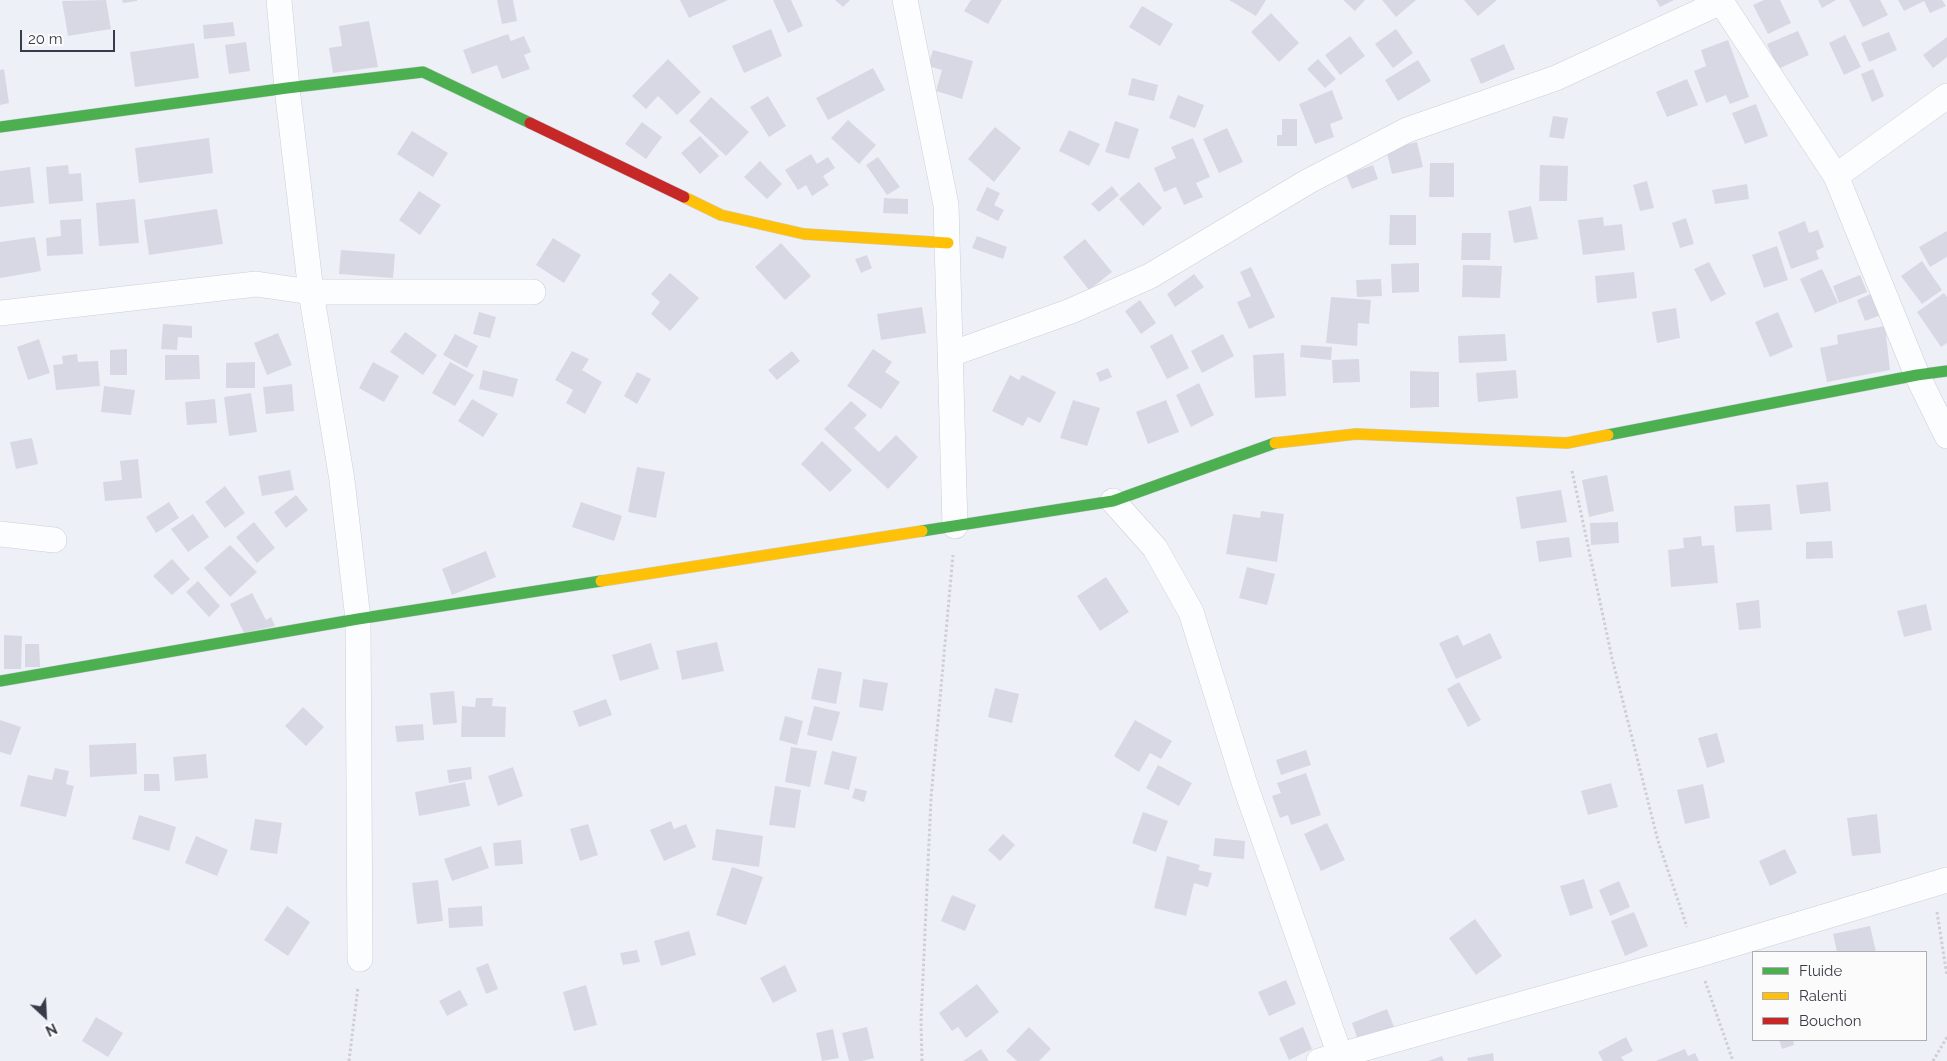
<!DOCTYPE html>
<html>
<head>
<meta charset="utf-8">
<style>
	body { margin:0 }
	#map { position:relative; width:1947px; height:1061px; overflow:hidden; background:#eef0f8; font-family:Raleway,sans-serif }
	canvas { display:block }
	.legend { position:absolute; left:1752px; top:951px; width:175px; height:90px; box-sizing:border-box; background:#fbfbfb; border:1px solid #adaeb3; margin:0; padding:6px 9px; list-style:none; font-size:15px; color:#393b48 }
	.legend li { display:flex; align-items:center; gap:10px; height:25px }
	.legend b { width:25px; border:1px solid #adaeb3 }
	.north { position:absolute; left:20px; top:991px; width:50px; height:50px; -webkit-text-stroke:4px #fbfbfb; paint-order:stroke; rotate:155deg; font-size:14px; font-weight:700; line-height:20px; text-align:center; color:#393b48 }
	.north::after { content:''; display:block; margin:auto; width:18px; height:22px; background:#393b48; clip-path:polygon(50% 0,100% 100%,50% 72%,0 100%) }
	.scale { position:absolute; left:20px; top:30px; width:95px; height:22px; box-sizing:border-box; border:2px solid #393b48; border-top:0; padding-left:6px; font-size:15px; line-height:18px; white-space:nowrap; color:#393b48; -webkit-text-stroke:4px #fbfbfb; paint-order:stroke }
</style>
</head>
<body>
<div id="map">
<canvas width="1947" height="1061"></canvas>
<ul class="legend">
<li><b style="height:6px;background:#4caf50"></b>Fluide</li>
<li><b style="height:6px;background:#ffc107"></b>Ralenti</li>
<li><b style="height:6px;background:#c62828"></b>Bouchon</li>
</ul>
<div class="north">N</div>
<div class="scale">20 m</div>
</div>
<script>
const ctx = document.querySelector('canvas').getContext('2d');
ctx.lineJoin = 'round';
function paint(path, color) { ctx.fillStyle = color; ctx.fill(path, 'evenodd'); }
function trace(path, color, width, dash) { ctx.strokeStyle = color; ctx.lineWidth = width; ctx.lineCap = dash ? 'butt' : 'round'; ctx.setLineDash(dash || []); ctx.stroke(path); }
const building = new Path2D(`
	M106,0L111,29L68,36L62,1Z
	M122,0H137V1L123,3Z
	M497,0H513L517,21L502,24Z
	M680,0H728L689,18Z
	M773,0H791L803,26L788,33Z
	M835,0H850L843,7Z
	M971,0H1002L988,24L964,11Z
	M1229,0H1266L1256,16Z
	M1343,0H1365L1355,11Z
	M1382,0H1416L1396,17Z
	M1464,0H1497L1478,16Z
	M1656,0H1674L1660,7Z
	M1764,0H1780L1791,23L1768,34L1753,5Z
	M1818,0H1836L1822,8Z
	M1849,0H1880L1888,15L1863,27Z
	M1898,0H1942L1946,6L1930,13L1924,1L1904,11Z
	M1142,6L1173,24L1160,46L1129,27Z
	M1271,13L1299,43L1279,62L1251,32Z
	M369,21L378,67L333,73L329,48L342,46L339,26Z
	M233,22L235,36L204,39L203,25Z
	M771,29L782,56L744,73L732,46Z
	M1396,29L1413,53L1393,68L1375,44Z
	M1798,31L1809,55L1778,69L1767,44Z
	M1889,32L1897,50L1869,62L1861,43Z
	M508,34L511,41L524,36L531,52L524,55L530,69L502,79L497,65L472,74L463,50Z
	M1845,35L1861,67L1844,75L1829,43Z
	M1350,36L1365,56L1340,75L1325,55Z
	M1947,37V57L1933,68L1923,55Z
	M1728,40L1749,97L1730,104L1726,95L1706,103L1694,71L1706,66L1701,50Z
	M246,42L250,71L229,74L225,45Z
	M194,43L199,78L135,87L130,52Z
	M1504,44L1515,69L1481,84L1470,59Z
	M933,50L973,61L962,99L936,91L942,70L928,66Z
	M668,59L701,92L677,115L658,96L646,109L632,96Z
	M1318,59L1336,79L1325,88L1307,69Z
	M1418,60L1431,81L1398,101L1385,80Z
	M873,68L885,90L828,120L816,98Z
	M4,69L9,103L0,105V70Z
	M1873,69L1884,96L1872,102L1861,74Z
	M1132,78L1158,85L1154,101L1128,95Z
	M1687,79L1698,105L1667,117L1656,92Z
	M1332,90L1343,119L1330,124L1334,137L1315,144L1299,104Z
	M1178,95L1204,105L1195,128L1169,118Z
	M768,96L786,126L769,137L750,107Z
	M711,97L749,132L726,156L689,121Z
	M1756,104L1768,136L1745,144L1732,113Z
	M1553,116L1568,118L1564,139L1549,137Z
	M1282,119H1297V146H1277V135H1282Z
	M848,120L876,145L859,164L831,138Z
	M1115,121L1139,129L1129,159L1105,152Z
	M642,122L662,137L646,159L625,144Z
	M995,127L1021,148L994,182L968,159Z
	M1227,128L1243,162L1219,173L1203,139Z
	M1069,130L1100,144L1089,166L1059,151Z
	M412,131L448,153L433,177L397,154Z
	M700,136L719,156L700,174L681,153Z
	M209,138L213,173L139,183L135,148Z
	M1193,138L1210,177L1196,183L1203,197L1184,205L1176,187L1164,192L1154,168L1176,158L1171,147Z
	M1417,142L1423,167L1392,174L1386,149Z
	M811,154L817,164L828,157L835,168L823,176L829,185L812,196L806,185L798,190L785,170Z
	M878,157L900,187L887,195L866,165Z
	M760,161L782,184L767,199L744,177Z
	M1430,163H1454V197H1429Z
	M68,165L69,174L81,173L83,201L49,204L46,167Z
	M1373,165L1378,179L1352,189L1346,175Z
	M1540,165L1568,166L1567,201H1539Z
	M30,167L34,203L0,207V171Z
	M1647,181L1654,208L1640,211L1633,185Z
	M1139,182L1162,208L1143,226L1119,199Z
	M1747,184L1749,199L1715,204L1712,190Z
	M1112,186L1119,195L1099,212L1091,204Z
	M987,187L1000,193L994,205L1004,210L998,221L976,210Z
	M419,191L441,205L420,235L399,220Z
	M884,198L908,199V214L883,213Z
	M135,199L139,243L99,246L96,203Z
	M1531,206L1538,239L1514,243L1508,211Z
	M217,209L223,244L149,255L144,220Z
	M1390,215H1416V245H1389Z
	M1603,217L1604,226L1622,224L1625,250L1583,255L1578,220Z
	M1686,218L1694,244L1680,248L1672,223Z
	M81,219L83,254L47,256L46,238L61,236L60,220Z
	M1805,221L1809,233L1818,230L1824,247L1816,251L1819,259L1791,269L1778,232Z
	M1947,231V257L1930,267L1919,247Z
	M1462,233H1491L1490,260H1461Z
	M977,236L1007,247L1003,259L972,248Z
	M35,237L41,271L0,278V242Z
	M553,238L581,255L564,283L536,265Z
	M1085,239L1112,272L1089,290L1063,257Z
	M781,243L811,276L785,300L755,267Z
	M1777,246L1788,280L1764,288L1752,255Z
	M341,250L395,254L393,278L339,274Z
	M867,255L872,268L861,273L855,259Z
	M1922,261L1942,290L1922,304L1901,276Z
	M1709,262L1726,294L1711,302L1694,269Z
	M1419,263V292L1392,293L1391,264Z
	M1463,265L1502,266L1500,298L1462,297Z
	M1251,267L1275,317L1249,329L1237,302L1251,296L1240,272Z
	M1822,269L1838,303L1815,313L1800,279Z
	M1634,272L1637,298L1597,303L1595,276Z
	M670,273L699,298L670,331L651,314L660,302L651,294Z
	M1194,274L1204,287L1175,307L1167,294Z
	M1860,275L1867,292L1839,303L1833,286Z
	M1381,279L1382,296L1357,297L1356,280Z
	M1873,293L1881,315L1865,321L1857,300Z
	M1944,293L1947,297V343L1941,347L1917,312Z
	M1331,297L1371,300L1369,324L1358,323L1357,346L1326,343Z
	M1140,300L1156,323L1141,334L1125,311Z
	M922,307L926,333L881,340L877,314Z
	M1676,308L1680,338L1657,343L1652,312Z
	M479,312L496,317L490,338L473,334Z
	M1778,312L1793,347L1770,357L1755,322Z
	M163,324L192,326V338L178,337L177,350L161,349Z
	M1885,326L1890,370L1827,382L1820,348L1838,344L1837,335Z
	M405,332L437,355L423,375L390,352Z
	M278,333L292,365L267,375L254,343Z
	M455,334L478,346L467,368L443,355Z
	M1172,334L1189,368L1167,379L1150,346Z
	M1223,334L1234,356L1202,373L1191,351Z
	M1505,334L1507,361L1459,363L1458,336Z
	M39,339L50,373L28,380L17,347Z
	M1301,345L1332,347L1331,360L1300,357Z
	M127,349V375H110V350Z
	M873,349L892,362L885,372L900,382L881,409L847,386Z
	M572,351L589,359L582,370L602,382L585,414L566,403L573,390L555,380Z
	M792,351L800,361L777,380L768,370Z
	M1284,353L1286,396L1255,398L1253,355Z
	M77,354L78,362L98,361L100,386L56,390L53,365L63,364L62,356Z
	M165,355H199L200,379L165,380Z
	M1359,359L1360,382L1333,383L1332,360Z
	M255,362V388H226V363Z
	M373,362L399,376L384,402L359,388Z
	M450,362L474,375L455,406L432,393Z
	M1108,368L1112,377L1100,382L1096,373Z
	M483,370L518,379L513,397L479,389Z
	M1516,370L1518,398L1478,402L1476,373Z
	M1410,371L1439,372V407L1410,408Z
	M637,372L651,379L637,404L624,396Z
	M1010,375L1019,380L1022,375L1056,392L1040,423L1028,417L1023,426L992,411Z
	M1199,383L1214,415L1191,427L1176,395Z
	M292,384L294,411L266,414L263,387Z
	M104,386L135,390L131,415L101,412Z
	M251,393L257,432L229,436L224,397Z
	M215,399L217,423L187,425L185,402Z
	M472,399L498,414L483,437L458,421Z
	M1073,400L1100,408L1087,446L1060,438Z
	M1166,400L1179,432L1148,444L1136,412Z
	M851,401L867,415L854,428L879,452L896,435L918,457L888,489L824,429Z
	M32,438L38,464L16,469L10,442Z
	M822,441L852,470L830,492L801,464Z
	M138,459L142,498L105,501L103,482L122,480L120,461Z
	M637,467L665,472L656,518L628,512Z
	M290,470L294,490L262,496L258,476Z
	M1607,475L1614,511L1589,517L1582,480Z
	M1828,482L1831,511L1800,514L1796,485Z
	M225,486L245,513L225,528L205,502Z
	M1561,490L1567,522L1521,529L1516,497Z
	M296,495L308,510L286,528L274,512Z
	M169,502L179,518L156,533L146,517Z
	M581,502L622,516L614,541L572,527Z
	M1770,504L1772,530L1736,532L1734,506Z
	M1261,511L1284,514L1277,562L1226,554L1233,514L1260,518Z
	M193,514L209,537L188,552L171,529Z
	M254,522L275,548L257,563L236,537Z
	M1618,522L1619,543L1591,545L1590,523Z
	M1701,536L1702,546L1714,545L1718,583L1671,587L1668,550L1684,548L1683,538Z
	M1569,537L1572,557L1539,562L1536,541Z
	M1832,541L1833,558L1806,559V542Z
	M230,545L257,572L230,597L204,568Z
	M486,551L496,577L452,595L442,569Z
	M172,559L190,579L172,595L153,576Z
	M1247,567L1275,574L1267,605L1239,598Z
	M1106,577L1129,612L1100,631L1077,596Z
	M198,581L220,606L209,617L186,592Z
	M252,593L266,620L271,617L275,626L244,633L230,604Z
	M1759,600L1761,628L1739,630L1736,603Z
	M1926,604L1932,630L1904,637L1897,611Z
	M1490,633L1502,658L1456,679L1439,643L1458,635L1463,646Z
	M4,635L22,636L21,669H4Z
	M717,642L724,671L682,680L676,651Z
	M651,643L659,669L620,681L612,655Z
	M25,644H39L40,667H25Z
	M818,668L842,672L836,704L811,699Z
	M863,679L888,683L883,711L859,707Z
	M1459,682L1481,720L1468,727L1447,689Z
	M995,688L1019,694L1012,723L988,717Z
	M454,691L457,723L433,725L430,693Z
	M476,698H493L492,706L506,707L505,737H461L462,706L475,707Z
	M606,699L612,715L579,727L573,711Z
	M814,706L840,712L832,741L807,735Z
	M303,707L324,727L306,746L285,726Z
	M785,716L803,721L797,745L779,740Z
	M0,720L21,727L11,755L0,752Z
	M1135,720L1172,741L1161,759L1150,753L1139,772L1114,756Z
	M423,724L424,740L397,742L395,726Z
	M1717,733L1725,762L1707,768L1698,738Z
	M136,743L137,774L90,777L89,745Z
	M791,747L817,751L810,787L785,782Z
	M1306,750L1311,765L1281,775L1276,760Z
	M832,751L857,757L849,790L824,784Z
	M206,754L208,778L175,781L173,757Z
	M1158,765L1192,783L1179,806L1146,788Z
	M471,767L472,779L449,783L447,770Z
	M513,767L523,796L498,806L488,776Z
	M55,768L69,771L66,784L74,786L66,817L20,806L28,775L52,780Z
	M1306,773L1321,815L1291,825L1288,815L1280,818L1272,796L1281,793L1277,783Z
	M144,774H159L160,791H144Z
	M465,782L470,806L419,816L415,792Z
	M1611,783L1618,807L1588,815L1581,791Z
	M1703,784L1710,818L1685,824L1677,790Z
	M775,786L801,790L795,828L769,825Z
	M855,788L867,791L864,802L852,798Z
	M1143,812L1168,821L1156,852L1132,843Z
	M1877,814L1881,853L1852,856L1847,818Z
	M139,815L176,827L169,851L132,839Z
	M255,819L282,823L277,854L250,850Z
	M671,821L674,829L686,824L696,847L664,861L650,830Z
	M1327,823L1345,860L1321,871L1304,834Z
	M588,824L598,855L580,861L570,829Z
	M716,829L763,836L759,867L712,860Z
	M1003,834L1015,845L1000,861L988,850Z
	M196,836L228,850L217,876L185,863Z
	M1215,838L1245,841L1244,859L1213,856Z
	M521,840L523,864L495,866L493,843Z
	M481,846L489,868L452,881L444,859Z
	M1785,849L1797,873L1770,886L1759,861Z
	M1167,856L1200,865L1198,870L1212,873L1208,887L1194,883L1186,916L1154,908Z
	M732,867L763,877L746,925L716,915Z
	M1584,879L1593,908L1570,916L1560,886Z
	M438,880L443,921L417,924L412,883Z
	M1619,881L1630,907L1610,916L1599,890Z
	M952,895L976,905L965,931L941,921Z
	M287,906L310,922L288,956L264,940Z
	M482,906L483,926L449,928L448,908Z
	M1634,912L1648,946L1625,956L1611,921Z
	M1475,919L1502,956L1476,975L1449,938Z
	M1870,926L1876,952H1837L1833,934Z
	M689,931L696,955L661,966L654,941Z
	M637,950L640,962L623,965L620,953Z
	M488,963L498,989L486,994L476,968Z
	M785,965L797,991L773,1003L760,978Z
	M1286,980L1296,1004L1269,1016L1258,992Z
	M977,984L999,1012L966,1038L958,1027L952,1031L939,1013Z
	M586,985L597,1025L574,1031L563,992Z
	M460,990L468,1005L447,1016L439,1001Z
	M1387,1009L1394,1027L1358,1040L1352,1023Z
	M96,1017L123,1033L108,1057L82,1041Z
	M867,1027L874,1058L862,1061H849L842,1033Z
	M1029,1027L1051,1049L1039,1061H1017L1006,1051Z
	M1303,1027L1312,1049L1289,1060L1279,1038Z
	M833,1029L839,1058L822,1061L816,1033Z
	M1626,1037L1633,1051L1621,1057L1624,1061H1603L1598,1052Z
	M1779,1040H1793L1794,1045L1782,1049Z
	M981,1049L989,1061H963Z
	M1685,1049L1688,1056L1695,1053L1699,1061H1656Z
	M1493,1053L1494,1061H1468L1467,1058Z
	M1442,1056L1444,1061H1428Z`);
const path = new Path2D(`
	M1572,471L1612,658L1658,841L1687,927
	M1937,912L1947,976
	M1705,981L1733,1061
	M349,1061L358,987
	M922,1061L921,1021L931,798L953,555
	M1933,1061L1947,1037`);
const street = new Path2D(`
	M279,0L287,88L311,292L342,480L358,619L360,959
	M905,0L946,205L955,526
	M1720,0L1836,176L1947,96
	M1836,176L1917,375L1947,436
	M0,313L256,284L311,292H533
	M951,354L1071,311L1150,276L1307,182L1407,130L1556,78L1721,2
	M1113,501L1155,548L1191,612L1245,785L1342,1061
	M0,534L54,540
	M1319,1061L1697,955L1947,880`);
const fast = new Path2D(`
	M0,127L287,88L423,72L530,123
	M1608,435L1917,375L1947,371
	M922,531L1113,501L1275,443
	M0,681L358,619L601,581`);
const slow = new Path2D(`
	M684,197L721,215L804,234L948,243
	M1275,443L1356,434L1567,443L1608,435
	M601,581L922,531`);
const jam = new Path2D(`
	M530,123L684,197`);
paint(building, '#d7d8e3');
trace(street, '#ccced8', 26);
trace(fast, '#ccced8', 12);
trace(slow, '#ccced8', 12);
trace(jam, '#ccced8', 12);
trace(path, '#cfcfd3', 3, [2.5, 2.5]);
trace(street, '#fcfdfe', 25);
trace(fast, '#4caf50', 11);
trace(slow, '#ffc107', 11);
trace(jam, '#c62828', 11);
</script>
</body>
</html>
